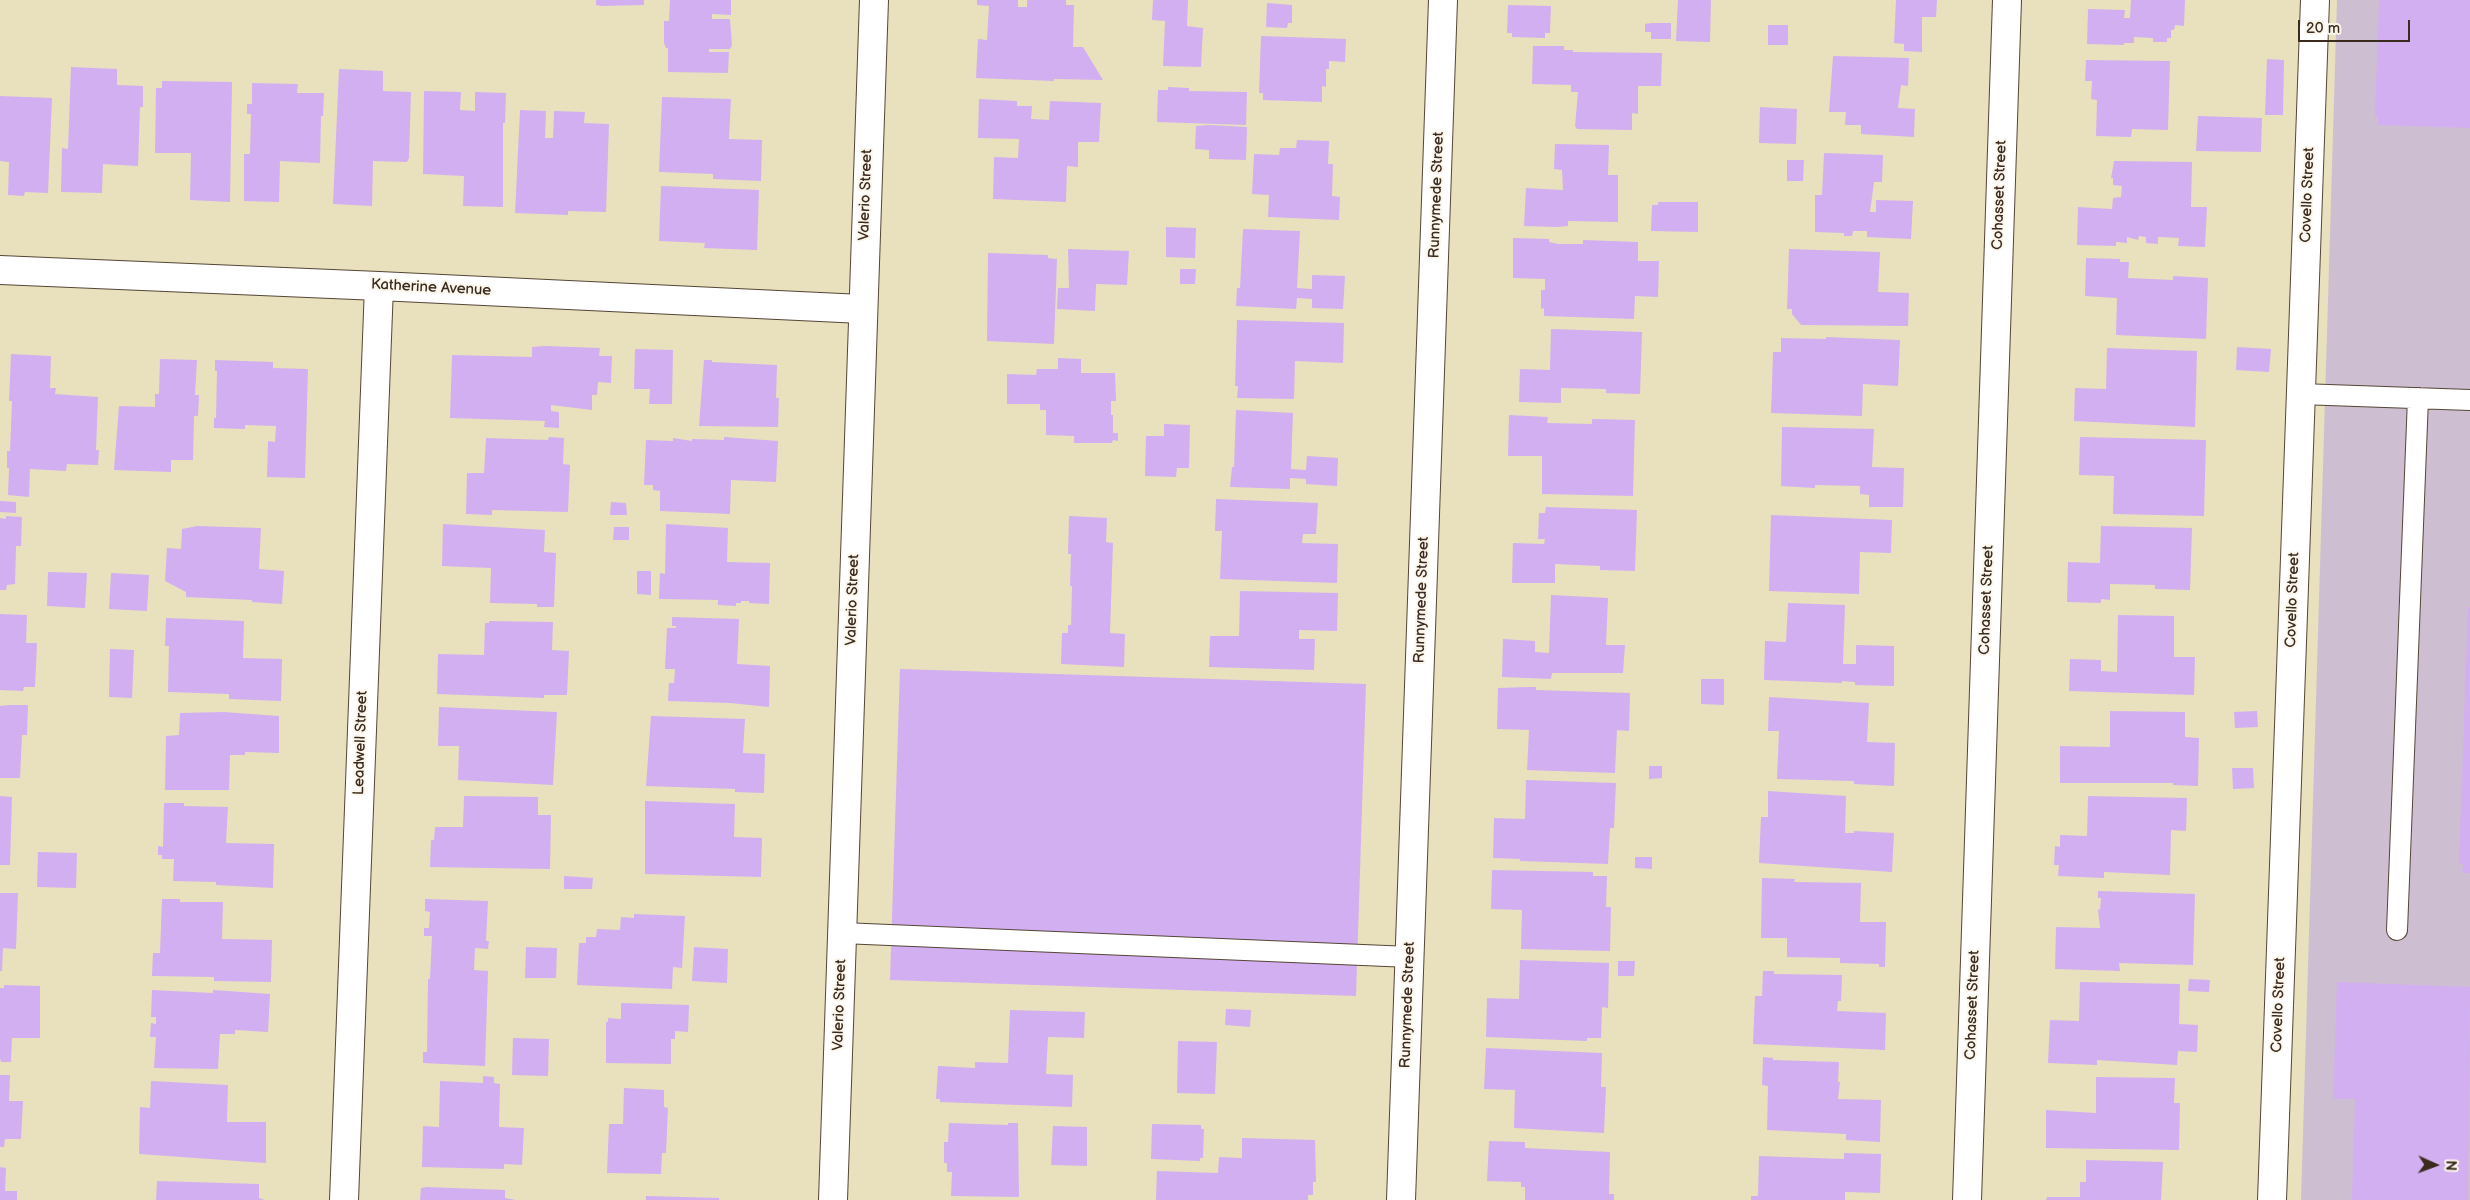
<!DOCTYPE html>
<html>
<head>
<meta charset="utf-8">
<style>
	body { margin:0 }
	#map { position:relative; width:2470px; height:1200px; overflow:hidden; background:#e9e1bd; font-family:"Balsamiq Sans",sans-serif }
	canvas { display:block }
	.north { position:absolute; left:2410px; top:1140px; width:50px; height:50px; -webkit-text-stroke:4px #fbf7ec; paint-order:stroke; rotate:92deg; font-size:14px; font-weight:700; line-height:20px; text-align:center; color:#3b2a1e }
	.north::after { content:''; display:block; margin:auto; width:18px; height:22px; background:#3b2a1e; clip-path:polygon(50% 0,100% 100%,50% 72%,0 100%) }
	.scale { position:absolute; left:2298px; top:20px; width:112px; height:22px; box-sizing:border-box; border:2px solid #3b2a1e; border-top:0; padding-left:6px; font-size:15px; line-height:18px; white-space:nowrap; color:#3b2a1e; -webkit-text-stroke:4px #fbf7ec; paint-order:stroke }
</style>
</head>
<body>
<div id="map">
<canvas width="2470" height="1200"></canvas>
<div class="north">N</div>
<div class="scale">20 m</div>
</div>
<script>
const ctx = document.querySelector('canvas').getContext('2d');
ctx.lineJoin = 'round';
function paint(path, color) { ctx.fillStyle = color; ctx.fill(path, 'evenodd'); }
function trace(path, color, width, dash) { ctx.strokeStyle = color; ctx.lineWidth = width; ctx.lineCap = dash ? 'butt' : 'round'; ctx.setLineDash(dash || []); ctx.stroke(path); }
function label(font, color, halo, rows, align = 'center') {
  ctx.font = font + ' "Balsamiq Sans",sans-serif'; ctx.lineWidth = 4; ctx.setLineDash([]); ctx.textBaseline = 'middle'; ctx.strokeStyle = halo; ctx.fillStyle = color; for (const [text, x, y, turn = 0] of rows) {
    ctx.save(); ctx.translate(x, y); ctx.rotate((+turn || 0) * Math.PI / 180); ctx.textAlign = isNaN(turn) ? turn : align; if (halo) ctx.strokeText(text, 0, 0); ctx.fillText(text, 0, 0); ctx.restore();
  }
}
const industrial = new Path2D(`
	M2337,0H2470V1200H2301Z`);
const building = new Path2D(`
	M596,0H644V5L601,6L596,5Z
	M670,0H731V15L712,14V19H730L732,45L730,49H709V52H729L728,73L668,72V48H666L664,43V21H669Z
	M977,0H1018V7H1027V0H1066V5H1074L1073,47H1083L1103,80L1054,79V81L976,78L978,39L987,40L989,6L977,5Z
	M1153,0H1188L1187,26L1203,28L1201,67L1163,66L1165,21L1152,20Z
	M1678,0H1711L1710,42L1676,41Z
	M1896,0H1937L1936,17H1922V52L1904,51V44L1894,43Z
	M2131,0H2185L2184,26L2175,25L2174,30H2171V38H2167V42H2153V38L2134,37V43H2124V45L2087,44L2088,9L2125,10L2124,18H2130Z
	M2379,0H2470V128L2378,125V116H2375Z
	M1267,3L1292,5V23H1288L1287,28L1266,27Z
	M1508,5L1551,6L1550,33H1545V38L1512,37V33H1507Z
	M1651,23H1671V39H1651V32H1645V24Z
	M1768,25H1788V45H1768Z
	M1261,36L1346,39L1345,62L1329,61V69H1326V87L1322,86V102L1263,100V93H1259Z
	M1533,46H1564V50H1573V52L1662,53L1661,86H1638V114L1632,113V130L1577,129L1575,126L1578,92H1571V85L1532,84Z
	M1833,56L1909,58L1908,86L1901,85L1898,108L1915,109L1914,137L1861,134V125H1845L1846,112H1829Z
	M2267,59L2284,60L2283,115H2265Z
	M2086,60L2170,61L2168,130L2132,129L2131,137L2096,136L2097,100L2091,99L2092,81H2085Z
	M71,67L117,69V85L143,86V107H140L138,166L103,164L102,193L61,192L62,148L68,149Z
	M339,69L383,71V91L411,92L409,158L407,162L373,161L372,206L333,204Z
	M162,81L232,82L230,202L190,200L191,153H155L156,88H162Z
	M252,83L298,84L297,93H324L323,116H321L320,163L280,161L279,202L244,201V154H250L251,114H247V104H252Z
	M1168,87L1189,88V91L1247,92L1246,125L1157,122L1158,90H1168Z
	M424,91L461,92L460,110L475,111V92L506,93L505,123H503V207L463,206L464,176L423,174Z
	M0,96L52,98L48,193L25,192L24,196L8,195L9,162L0,161Z
	M662,97L731,99L729,139L762,140L761,181L713,179V174L659,172Z
	M979,99L1017,101V106H1032L1031,119L1049,120L1050,101L1101,103L1099,142H1078V167L1067,166L1066,202L993,199L994,157L1018,158L1019,139L978,138Z
	M1760,107L1797,109L1796,144L1759,143Z
	M520,110L546,111L545,138H553L554,111L585,112L584,123L609,124L606,212L568,211V215L515,213Z
	M2198,116L2262,118L2261,152L2196,151Z
	M1210,125L1247,127L1246,160L1209,159V150L1195,149L1196,126Z
	M1297,140L1329,141L1328,164H1333L1332,196L1340,197L1339,220L1268,217L1269,195L1252,194L1254,154L1279,155L1280,148H1296Z
	M1555,144L1609,145L1608,175H1618V222L1568,221V226L1557,227L1524,226L1526,188L1563,190L1562,170L1554,169Z
	M1824,153L1883,155L1882,182H1874L1870,212H1876V200L1913,201L1911,239L1867,237V231H1853L1852,236H1844V233L1815,232V195H1822Z
	M1787,160H1804L1803,181H1787Z
	M2114,161L2192,162L2191,207H2207L2205,247L2178,246L2179,238L2158,237V244L2146,243V237L2139,236L2138,240L2127,237V243L2116,242V246L2077,245L2078,207L2112,209L2113,198L2121,197L2122,186L2113,185V178H2111Z
	M661,186L759,190L757,250L704,248L705,243L659,241Z
	M1658,202H1698V232L1651,231L1652,205H1658Z
	M1166,227L1196,228L1195,258L1166,257Z
	M1243,229L1300,231L1297,288L1312,289V275L1345,276L1343,309L1312,308V299L1297,298L1296,309L1236,306L1237,288H1240Z
	M1513,238L1549,239V242L1558,244H1583V240L1638,242V261H1659L1658,297L1635,296L1634,319L1544,316V308L1541,309V290H1545V279L1513,278Z
	M1068,249L1129,251L1127,285L1096,284L1095,311L1057,309L1058,288H1069Z
	M1789,249L1880,252L1878,292L1909,293L1908,326L1801,325L1792,314V309H1787Z
	M988,253L1048,255V258L1057,259L1054,344L987,341Z
	M2086,258L2120,259V262H2129L2128,278L2173,280V276L2208,278L2206,339L2116,335L2117,298L2085,296Z
	M1180,269H1196L1195,284H1180Z
	M1237,320L1344,323L1343,363L1295,361L1294,399L1237,398L1238,386H1235Z
	M1551,329L1642,332L1640,394L1606,393V389L1561,388V403L1519,402L1520,369L1550,370Z
	M1826,337L1900,340L1898,386L1863,384L1862,416L1771,413L1773,352H1781V338L1826,339Z
	M545,346L600,348L599,356H612L611,383L598,382L597,395H592V410L551,405V411L559,412V428L544,427L545,421L450,418L452,355L532,357V347Z
	M2237,347L2271,349L2269,372L2236,370Z
	M2107,348L2197,351L2195,427L2074,421L2075,388L2106,389Z
	M635,349L673,350L672,404H649L650,389H634Z
	M11,354L51,356L50,388H56L55,394L98,397L96,450H99L98,465L67,464L66,471L30,469L29,497L8,495L9,468H7V451H10L12,401H9Z
	M1058,358L1081,359V373H1115L1116,401H1111V415H1113V433H1118V441L1113,440L1112,443H1074V436L1046,435V410H1040V404H1007V374L1036,375L1037,369H1058Z
	M160,359L197,360L195,395H199L198,416H194L193,460H171V472L114,470L119,406L155,407V394H159Z
	M215,360L273,362V368L308,369L305,478L267,477L268,441L275,442L276,426L245,425V429L214,428V418H216L217,371H215Z
	M704,360H712V362L777,365L776,398H779L778,427L699,426Z
	M1236,410L1293,413L1291,469L1306,470L1307,456L1338,458L1337,486L1306,484V479L1290,478V489L1230,487L1232,467H1234Z
	M1509,415L1548,417L1547,423L1592,424V419L1635,420L1633,496L1542,494V456H1508Z
	M1164,424L1190,425L1189,468H1177L1176,477L1145,476L1146,436H1164Z
	M1782,427L1874,429L1872,467L1904,468L1903,507H1869V495L1860,494V486L1815,485V488L1781,486Z
	M549,437L564,438L563,464L570,465L568,512L492,510V515L466,514L467,473H484L486,438L548,440Z
	M724,437L778,441L776,482L731,480L730,514L660,511V491L653,490V485H644L646,440L673,441V438L692,441V439L724,440Z
	M2080,437L2206,440L2204,516L2113,514L2114,476L2079,475Z
	M1216,499L1318,503L1316,534H1303L1302,543L1338,544L1337,583L1220,579L1222,531H1215Z
	M0,501L16,502V513L0,512Z
	M611,502L626,503L627,515H610Z
	M1546,507L1637,510L1635,571L1600,570V566L1555,564V583H1512L1513,543L1544,544L1545,539H1538L1539,513H1545Z
	M1771,515L1892,520L1891,553L1860,552L1859,594L1769,591Z
	M6,516L22,517L21,546H16L15,584L7,585L6,590H0V518L6,519Z
	M1069,516L1107,518L1106,542L1113,543L1110,633L1125,634L1124,667L1061,664L1062,633H1068V625H1071L1072,586H1070L1071,554H1068Z
	M443,524L545,530L544,552L556,553L554,607H537V604L490,603L491,568L442,566Z
	M666,524L728,528L727,562L770,563L769,604L749,603V601H741V603H736V606L718,605V600L659,599L660,573L665,574Z
	M197,526L261,528L259,569L284,571L282,604L252,602V600L186,597V592L165,581L167,548L181,549L182,529Z
	M2101,526L2192,528L2190,590L2155,589V585L2110,584V600L2101,599V603L2067,602L2068,562L2100,563Z
	M614,527H629V540H613Z
	M637,571H651V595L637,594Z
	M48,572L87,573L85,608L47,606Z
	M111,573L149,575L147,611L109,609Z
	M1240,591L1338,593L1337,631L1299,630V639H1315L1314,670L1209,667L1210,636H1239Z
	M1551,595L1608,598L1606,645H1625L1623,673H1552L1551,679L1502,677L1503,639L1535,641V652L1549,653Z
	M1788,603L1845,605L1843,664H1856V645L1894,646V686L1855,685V682L1842,681V683L1764,680L1765,641L1786,642Z
	M2468,607H2470V873H2462L2463,864H2459Z
	M0,614L27,615L26,643H37L35,687H24L23,691L0,690Z
	M2118,615L2174,616V657H2195L2194,695L2069,691L2070,659L2101,660V671L2117,672Z
	M672,617L739,619L737,664L770,666L769,707L730,703L668,701L669,683H674L675,669H665L667,628H676V626H672Z
	M166,618L244,621L243,658L282,659L281,701L229,699V694L168,692L169,646H165Z
	M489,621L553,622L552,650L569,651L567,695H544V698L437,694L438,654L484,655L485,623H489Z
	M110,649L134,650L132,698L109,697Z
	M900,669L1366,684L1356,996L890,980Z
	M1701,679H1724V705L1701,704Z
	M1526,687H1536V690L1630,693L1629,731L1617,730L1615,773L1527,770L1529,730L1497,729L1498,688Z
	M1769,697L1869,703L1867,742L1895,743L1894,786L1854,784V781L1777,779L1779,731H1768Z
	M10,705H28L27,735H22L20,778H0V706Z
	M439,707L557,712L553,785L458,780L459,746H438Z
	M2110,711L2185,712V737L2199,738L2198,786L2173,785V783H2060V746L2110,747Z
	M2257,711L2258,727L2235,728L2234,712Z
	M223,712L279,716V753L245,752V755H230L229,790H165L166,736L179,735L180,713Z
	M651,716L745,719L743,753L765,754L764,793L735,792V789L646,786Z
	M1649,766H1662V778L1649,779Z
	M2232,768H2253L2254,788L2233,789Z
	M1526,780L1616,783L1614,828H1610L1608,864L1520,861V859L1493,858L1494,818L1525,819Z
	M1768,791L1846,796L1845,833H1854V831L1894,833L1892,872L1759,863L1761,817H1768Z
	M0,796L12,797L10,865H0Z
	M464,796L538,797V815H551L550,869L430,867L431,840H434L435,827H463Z
	M2088,796L2187,798L2186,831L2171,830L2170,875L2104,872V878L2058,876L2059,865H2054L2055,846L2060,847V835L2087,836Z
	M645,801L735,804L734,837L762,838L761,877L645,874Z
	M164,803H184V806L228,807L226,843L274,844L273,888L216,885V882L173,881L174,859H162V855H158V846L163,847Z
	M38,852L77,853L76,888L37,887Z
	M1635,857H1652V869L1635,868Z
	M1492,870L1593,872V876H1607L1606,907H1611L1610,951L1521,949L1522,910L1491,909Z
	M564,876L593,878L592,889H564Z
	M1762,878L1795,879L1794,882L1861,883L1860,922H1886L1885,967H1879V964L1840,963V958L1787,957V938H1761Z
	M2098,891L2195,894L2193,965L2119,963L2120,971L2055,969L2056,927L2100,928L2098,909L2100,910L2101,898H2098Z
	M0,893H18L16,949L3,948L2,971H0Z
	M162,899H180V902H223L222,939L272,940L271,982L214,981V977L152,976L153,953H160Z
	M425,899L488,901L486,941H489L488,949L475,948L474,970L488,971L485,1066L423,1063V1052H427L428,979H430L432,936H424V928H429L430,912L425,911Z
	M634,914L685,916L682,968L673,967L672,989L577,985L579,943H586V937H596L597,929L620,930L621,917L634,918Z
	M526,947L557,948L556,978H525Z
	M694,947L728,949L727,983L692,981Z
	M1520,960L1609,963L1608,1008L1602,1007L1601,1038H1587V1041L1486,1037L1487,998L1519,999Z
	M1618,961H1635L1634,976H1618Z
	M1763,971H1774V974L1842,975L1841,1001H1838L1837,1011L1886,1013L1885,1050L1753,1044L1755,996H1762Z
	M2189,979L2210,980L2209,992L2188,991Z
	M2080,982L2180,984L2179,1024L2198,1025L2197,1052L2178,1051L2177,1065L2097,1060V1065L2048,1063L2050,1020L2079,1021Z
	M2337,982L2470,987L2468,1200H2352L2355,1099H2333Z
	M4,985L40,986V1038H12L11,1062H1L0,1058V988H4Z
	M152,990L213,993V990L270,994L268,1032L235,1030V1034H220L218,1069L154,1068L156,1037H150L151,1023L156,1024V1017H151Z
	M621,1003L689,1005L688,1032L675,1031V1039H671V1064L606,1063V1022H608V1018L621,1019Z
	M1226,1009L1251,1010L1250,1027L1225,1025Z
	M1010,1010L1085,1012L1084,1038L1048,1037L1046,1074L1073,1075L1072,1107L940,1102V1099H936L938,1066L975,1068V1062L1008,1063Z
	M513,1038L549,1039L548,1076L512,1075Z
	M1178,1041L1217,1042L1215,1094L1177,1093Z
	M1486,1048L1602,1053L1601,1087H1606L1604,1133L1514,1128L1515,1090L1484,1089Z
	M1763,1057L1773,1058V1060L1839,1062L1838,1082H1840L1838,1099L1881,1100L1880,1142L1846,1140V1134L1767,1130L1768,1086L1762,1085Z
	M0,1075H10L9,1101H23L21,1139H5L4,1147H0Z
	M483,1076L494,1077V1083L500,1084L499,1127L524,1128L522,1165L504,1164V1169L422,1167L423,1126L439,1127L440,1081L483,1083Z
	M2096,1077L2175,1078L2174,1103H2180L2179,1150L2046,1148V1110L2096,1113Z
	M151,1081L228,1085L227,1122H266V1163L139,1154L140,1107L150,1108Z
	M624,1088L664,1090V1107L668,1108L666,1153H662L661,1174L607,1173L609,1124H623Z
	M949,1123L1008,1125V1123H1018L1019,1197L951,1196L952,1172H947V1163H944V1142H948Z
	M1152,1124L1201,1125V1129H1204L1203,1158H1200V1161L1151,1159Z
	M1053,1126L1087,1127V1166L1051,1165Z
	M1242,1138L1315,1140L1316,1182H1313V1195H1308V1200H1156L1157,1171L1218,1173L1219,1157L1242,1158Z
	M1489,1141L1525,1142V1148L1610,1152L1609,1194H1614V1200H1525V1187H1521V1182L1487,1181Z
	M1844,1153L1881,1154L1880,1193L1845,1192V1200H1751V1196H1758L1759,1156L1844,1159Z
	M2086,1160L2163,1162L2161,1200H2046L2047,1197H2080V1182H2086Z
	M0,1167L6,1168L5,1191H17V1200H0Z
	M157,1181L259,1184V1198L265,1200H156Z
	M427,1187L505,1190V1198L516,1200H420L421,1188Z
	M646,1196L719,1198V1200H646Z`);
const service = new Path2D(`
	M2300,394L2470,400
	M2397,930L2418,398
	M842,933L1410,957`);
const minor = new Path2D(`
	M0,270L379,286L862,309
	M344,1200L379,286
	M1401,1200L1443,0
	M1967,1200L2007,0`);
const tertiary = new Path2D(`
	M833,1200L874,0
	M2272,1200L2315,0`);
const streetNames = [
	["Valerio Street",866,195,-88],
	["Runnymede Street",1437,195,-88],
	["Cohasset Street",2000,195,-88],
	["Covello Street",2308,195,-88],
	["Katherine Avenue",431,288,3],
	["Valerio Street",853,600,-88],
	["Runnymede Street",1422,600,-88],
	["Cohasset Street",1987,600,-88],
	["Covello Street",2293,600,-88],
	["Leadwell Street",361,743,-88],
	["Valerio Street",840,1005,-88],
	["Runnymede Street",1408,1005,-88],
	["Cohasset Street",1973,1005,-88],
	["Covello Street",2279,1005,-88]
];
paint(industrial, '#cebed1');
paint(building, '#d2aff1');
trace(service, '#554536', 22);
trace(minor, '#554536', 30);
trace(tertiary, '#554536', 30);
trace(service, '#fff', 20);
trace(minor, '#fff', 28);
trace(tertiary, '#fff', 28);
label('15px', '#3b2a1e', '#fbf7ec', streetNames);
</script>
</body>
</html>
